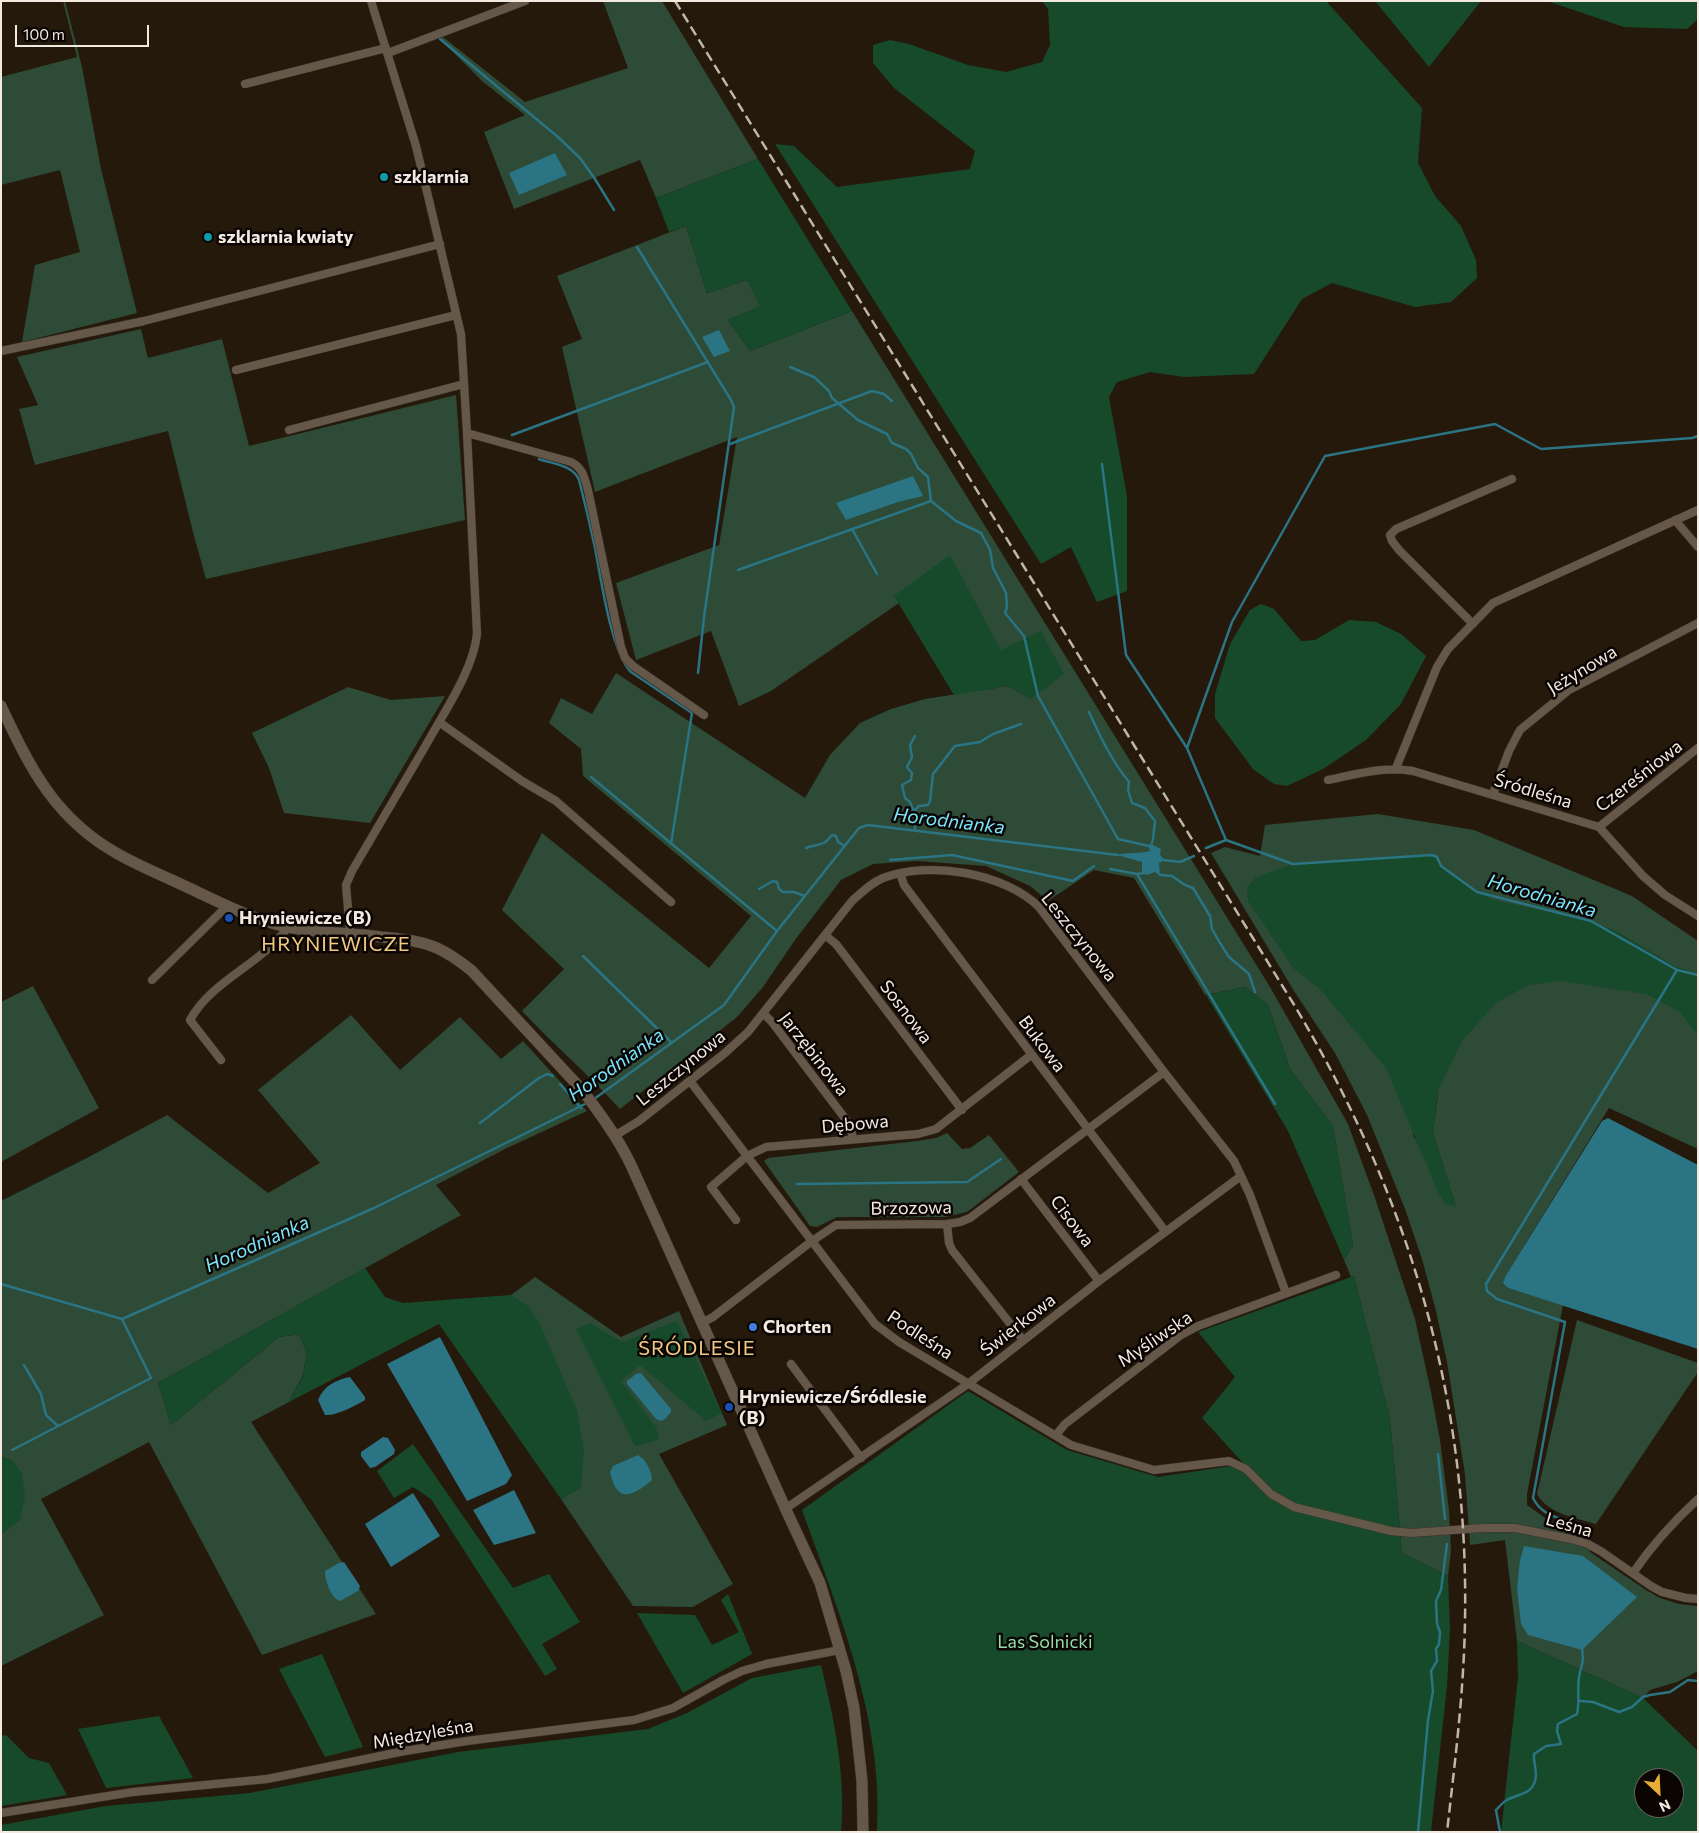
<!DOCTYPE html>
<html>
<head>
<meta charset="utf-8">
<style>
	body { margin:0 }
	#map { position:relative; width:1699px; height:1833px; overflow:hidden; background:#25190c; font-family:Commissioner,sans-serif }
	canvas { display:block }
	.frame { position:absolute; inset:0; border:2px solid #f2e9e0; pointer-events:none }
	.north { position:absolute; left:1634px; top:1768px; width:50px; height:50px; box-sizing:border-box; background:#0a0502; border:1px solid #67605b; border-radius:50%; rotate:155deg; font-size:14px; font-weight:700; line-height:20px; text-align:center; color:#f2e9e0 }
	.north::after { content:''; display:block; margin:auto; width:18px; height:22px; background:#e6ac36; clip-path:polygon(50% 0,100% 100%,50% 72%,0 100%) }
	.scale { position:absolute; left:15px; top:25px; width:134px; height:22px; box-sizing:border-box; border:2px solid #f2e9e0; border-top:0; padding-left:6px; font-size:15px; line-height:18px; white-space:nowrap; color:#f2e9e0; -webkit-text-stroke:4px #0a0502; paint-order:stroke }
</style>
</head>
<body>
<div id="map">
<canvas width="1699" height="1833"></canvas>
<div class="frame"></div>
<div class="north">N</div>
<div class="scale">100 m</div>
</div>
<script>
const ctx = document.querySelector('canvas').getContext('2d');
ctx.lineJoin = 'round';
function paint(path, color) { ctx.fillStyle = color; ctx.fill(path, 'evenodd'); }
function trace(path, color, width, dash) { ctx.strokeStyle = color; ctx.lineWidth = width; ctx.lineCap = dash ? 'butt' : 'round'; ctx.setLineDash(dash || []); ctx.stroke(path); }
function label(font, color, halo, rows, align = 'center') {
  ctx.font = font + ' Commissioner,sans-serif'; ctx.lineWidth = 5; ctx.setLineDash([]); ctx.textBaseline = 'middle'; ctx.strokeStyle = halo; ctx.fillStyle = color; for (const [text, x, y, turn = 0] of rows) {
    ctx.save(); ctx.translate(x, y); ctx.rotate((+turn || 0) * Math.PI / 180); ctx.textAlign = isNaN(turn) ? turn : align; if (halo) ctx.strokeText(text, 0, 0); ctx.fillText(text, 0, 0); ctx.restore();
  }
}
const green = new Path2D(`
	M63,1H65L82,67L101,169L137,313L22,342L35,265L80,252L60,170L1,185V77L77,57Z
	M603,1H662L758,159L656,198L640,160L514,209L484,132L525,115L482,81L440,39L443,37L525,102L628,68Z
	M686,226L707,293L747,280L761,306L728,320L750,351L852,311L1270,987L1348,1124L1375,1198L1415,1319L1431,1392L1440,1440L1449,1510L1451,1551L1448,1576L1402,1553L1390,1419L1354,1276L1351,1277L1344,1260L1353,1245L1333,1126L1290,1069L1268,1005L1245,987L1205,995L1134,878L1094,870L1048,901L1030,886L986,866L916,861L873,864L841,880L795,940L763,987L737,1017L620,1109C589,1075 554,1045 522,1011L564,969L502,910L542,833L709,968L751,916L583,776L581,749L549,723L561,698L592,714L616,673L805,798L830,755L860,723L891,709L925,699L1008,686L1031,699L1001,650L894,596L899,603L771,691L739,706L711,631L636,660L616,583L719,545L737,437L595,492L562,347L582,339L557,276Z
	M141,329L148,358L222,339L249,446L456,395L465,520L206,579L194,536L168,431L35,465L19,409L38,405L17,357Z
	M348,687L391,700L445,696L370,823L284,813L269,768L252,733Z
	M1378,814L1474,830L1632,896L1698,941V1149L1609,1108L1506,1275L1508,1288L1563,1305L1527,1494V1505L1548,1520L1580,1531L1590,1552L1646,1590L1660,1598L1679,1604L1698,1606V1671L1677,1682L1650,1690L1643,1698L1517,1641L1505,1540L1470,1545L1465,1474L1447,1362L1436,1311L1422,1259L1405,1209L1367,1115L1335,1053L1294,991L1211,853L1225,847L1260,856L1265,825ZM1438,1093L1433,1133L1456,1207L1413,1135Z
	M33,986L99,1108L1,1162V1002Z
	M351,1015L400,1070L460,1017L501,1059L523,1041L587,1111L505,1149L436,1185L461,1215L158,1383L171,1425L279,1337L299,1334L307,1353L303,1375L289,1402L251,1422L376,1614L262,1655L149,1442L41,1499L104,1615L1,1666V1507L14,1462L1,1456V1201L87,1158L167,1115L268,1193L320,1163L258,1090Z
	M947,1133L962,1149L970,1148L989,1135L1019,1172L967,1212L945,1217H837L817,1227L810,1226L764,1161L768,1158L917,1141L936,1138Z
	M535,1277L621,1337L679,1311L727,1425L659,1454L733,1584L693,1607L633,1606L561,1499L581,1487L511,1295Z
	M1577,1320L1698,1363V1372L1596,1524C1576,1518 1548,1514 1537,1494Z`);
const forest = new Path2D(`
	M1042,1H1326L1422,108L1418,163L1435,196L1461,226L1476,260L1477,278L1451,302L1415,307L1332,283L1302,299L1254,374L1184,377L1150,372L1117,382L1109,397L1127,496V591L1097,602L1071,547L1041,564L775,144L794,146L837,187L970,169L975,151L894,88L873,63V45L890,40L909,44L968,65L1006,72L1042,62L1050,45L1048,9Z
	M1375,1H1481L1429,67Z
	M1547,1H1698V19L1687,29L1624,27Z
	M758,159L852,311L750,351L728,320L760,306L747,280L707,293L686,226L669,232L656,198Z
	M950,555L1001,650L1041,631L1064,674L1031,699L1008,686L954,695L894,596Z
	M1261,604L1274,609L1301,641L1315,640L1349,620L1376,622L1401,634L1426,656L1401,704L1366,740L1323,769L1287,786L1274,784L1253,769L1215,718V694L1230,644L1250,610Z
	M1432,855L1437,857L1441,866L1477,892L1494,900L1591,921L1618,932L1676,967L1698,973V1036L1679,1011L1646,994L1561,981L1528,985L1495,1004L1462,1041L1438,1091L1433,1133L1456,1207L1445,1204L1438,1192L1386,1068L1320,989L1294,969L1248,901L1247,887L1256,877L1293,864Z
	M1245,987L1268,1005L1290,1069L1333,1126L1353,1245L1344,1260L1288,1131L1206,995Z
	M365,1268L385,1297L403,1303L511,1295L528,1306L539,1322L577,1410L584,1450L581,1488L561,1499L439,1324L289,1402L303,1376L307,1353L299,1334L279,1337L171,1425L158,1383Z
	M1354,1276L1390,1419L1402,1553L1448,1576L1450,1629L1447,1686L1431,1832H877C884,1720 839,1613 802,1510L968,1391L1067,1450L1158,1477L1244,1464L1202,1418L1235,1377L1198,1332Z
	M677,1321L722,1413L706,1421L640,1365L621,1381L656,1427L659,1440L635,1446L576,1329L590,1323L622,1342Z
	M413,1444L513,1588L549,1574L580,1622L542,1644L557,1669L545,1676L431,1499L413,1487L394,1498L377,1471Z
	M1,1456L14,1462L22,1473L25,1497L20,1520L1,1535Z
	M728,1594L752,1654L683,1693L637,1613L695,1615L712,1645L739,1632L721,1600Z
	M1517,1641L1643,1698L1698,1751V1832H1501L1518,1677ZM1644,1778H1674V1808H1644Z
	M322,1654L363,1747L325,1757L279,1669Z
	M821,1665C834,1719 846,1775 841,1832H1V1825L106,1806L250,1793L458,1752L648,1729L687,1713L752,1678Z
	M159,1716L193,1778L106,1788L78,1729Z
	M6,1735L29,1758L49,1763L67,1795L1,1806V1736Z`);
const water = new Path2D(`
	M555,153L567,175L519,195L509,173Z
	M719,330L730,351L714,357L702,337Z
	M913,476L923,496L898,502L846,520L836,503Z
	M1151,844L1161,849L1160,855L1165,860L1159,863L1160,876L1155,872L1147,875L1142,873V862L1117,855C1128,852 1139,854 1150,851L1148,845Z
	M1608,1118L1698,1165V1349L1508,1288L1503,1283L1506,1275L1602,1121Z
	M440,1337L512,1475L506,1484L467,1501L387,1364Z
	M641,1373L671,1409V1412L665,1419L661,1421L656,1419L627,1384V1381L636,1374Z
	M350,1377L365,1397V1400C355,1406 336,1416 325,1415L318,1400C324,1386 335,1380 350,1377Z
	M383,1437L388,1438L395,1450L394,1454L375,1467L370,1468L361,1456V1452Z
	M638,1455C646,1459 652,1472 652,1480C632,1497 617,1504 610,1472L613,1466Z
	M514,1490L536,1533L494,1545L473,1510Z
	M413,1493L440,1536L391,1567L365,1524Z
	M1524,1546L1583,1556L1637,1597L1582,1650L1528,1635L1521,1624L1517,1589L1520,1560Z
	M344,1562L360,1586L358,1591L340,1601C331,1598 325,1581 325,1571L339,1563Z`);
const stream = new Path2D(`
	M440,39L558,137L580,158L595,179L614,210
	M637,247L731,400L734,407L704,617L698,673
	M790,367L814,377L829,391L832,398L858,420L887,434L892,443L906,449L911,454L918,468L928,477L931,501L956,521L981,533L990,550L993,568L1006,593L1007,607L1005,613L1024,636L1038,696L1118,839L1149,846
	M512,435L708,362
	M730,444L872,391L884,394L892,401
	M539,459C553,464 573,465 579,480C585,503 590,525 595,548C601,578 611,652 631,672L692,713L671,844
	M1102,464L1126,655L1187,748
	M852,529L877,574
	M738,570L931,501
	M1089,712C1100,736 1111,760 1129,782L1128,790L1132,803L1145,808L1155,821L1153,839L1151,846
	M591,777L777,931
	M914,811L910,802L905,798L902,785L911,780L912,773L907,767L912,757L910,745L915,736
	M915,830L914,811L919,806L928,805L930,801L933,774L955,746L980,742L993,734L1021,724
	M1226,840L1187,748L1232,622L1325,456L1495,424L1541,449L1692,438L1698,436
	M806,848C818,843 822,848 832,835L836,836L838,842L845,846
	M1206,848L1226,840L1293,864L1432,855L1437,857L1441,866L1477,892L1591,921L1677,970L1698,975
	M890,860L952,855L1073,881L1094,866
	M1163,860L1180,862L1194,856
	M1110,869L1137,874L1144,873
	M1137,874L1275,1104
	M1160,875L1172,876L1185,885L1193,888L1210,916L1212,929L1220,943L1229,957L1249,974L1255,992
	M759,889L773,881L777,882L779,889L783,892H794L805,896
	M583,956L672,1043
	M560,1084L581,1108
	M594,1099L724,1005L777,931L859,828L868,825L1118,855
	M480,1123L539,1078L547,1074L553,1076
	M797,1184L967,1182L1001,1159
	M1,1284L122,1319L374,1208L587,1103
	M24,1365L41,1394L46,1415L58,1426
	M12,1450L151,1378L122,1319
	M1438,1454L1445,1519
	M1588,1534C1576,1517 1545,1523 1533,1498L1565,1322L1497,1299L1487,1291L1486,1284L1677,970
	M1580,1701L1593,1702L1619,1712L1632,1707L1643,1697L1650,1695L1670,1692L1688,1680L1698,1681
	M1418,1832L1428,1720L1433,1691L1431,1671L1437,1661L1436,1649L1439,1644L1440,1632L1437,1624L1436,1601L1441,1590L1447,1544
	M1500,1832L1496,1810C1499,1807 1503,1802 1507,1800C1517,1794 1531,1795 1535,1781C1538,1772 1533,1763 1534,1754L1546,1746L1561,1744L1557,1731L1558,1724L1577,1714C1580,1701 1577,1689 1579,1677C1582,1662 1584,1664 1582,1648`);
const street = new Path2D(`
	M388,53L525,1
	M245,84L386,48
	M1,351L144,321L440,244
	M236,370L456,315
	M289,430L464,384
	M467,433L571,462C583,468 584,477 588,490L621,647L625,658L633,666L704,715
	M1675,520L1698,547
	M1473,624L1399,550L1392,541L1390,535L1396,529L1512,479
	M439,722L522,781L556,801L671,902
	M1396,768L1437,667L1448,649L1493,603L1698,510
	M1328,780C1357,774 1384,766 1413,771L1599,827L1643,876L1665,895L1698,916
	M1493,794L1509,751L1520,730L1569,690L1698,623
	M1599,827L1698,748
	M900,873L904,885L1165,1231
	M350,933L346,885L352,871C377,829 401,787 426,745C444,712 473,671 477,634L467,433L461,334L416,146L371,1
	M825,935L836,944L962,1110
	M152,980L227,906
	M764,1014L772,1022L850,1125L853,1139
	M221,1060L190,1020C212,980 262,964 288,927
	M690,1081L875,1324L899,1342L1071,1445L1154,1470L1229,1461L1246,1469L1271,1494L1294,1507L1391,1531L1411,1533L1482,1528H1515L1571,1539L1588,1544L1602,1552L1651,1586L1662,1592L1686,1598L1698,1599
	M616,1135L639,1121L725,1053L748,1032L852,901C862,892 871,883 883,878C928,860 1005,873 1039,907L1164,1072L1234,1161L1250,1195L1286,1293
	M1021,1179L1099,1281
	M736,1220L711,1187L747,1156L766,1147L918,1134L936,1129L1031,1055
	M947,1224L949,1243L952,1250L1023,1340
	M702,1323L713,1317L812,1241L836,1225L947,1224L960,1222L970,1218L1164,1072
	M791,1364L861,1458
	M1056,1435L1065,1424L1181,1335L1198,1326L1336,1275
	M785,1509L968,1384L1099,1281L1241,1176
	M1633,1573C1652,1545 1673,1522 1698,1499
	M1,1813L133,1792L267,1779L405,1751L467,1741L634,1720L673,1708L723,1680L742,1671L766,1664L840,1650`);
const secondary = new Path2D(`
	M1,706C30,768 55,819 118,854C141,867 166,877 189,888C221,903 253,920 288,927C318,933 351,933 382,937C401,939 419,940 437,948C450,954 461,962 472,971L583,1091C601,1115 618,1138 631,1165L787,1512L820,1583L846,1671L854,1708L862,1781L863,1832`);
const rail = new Path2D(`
	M675,1L1293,1003C1408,1195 1469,1395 1465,1620C1464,1691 1455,1761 1447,1832`);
const markers = [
	[384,177,5,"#0f9aa8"],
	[208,237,5,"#0f9aa8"],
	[229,918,5,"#1a4fb4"],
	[753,1327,5,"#3f7fe0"],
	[729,1407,5,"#1a4fb4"]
];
const poiNames = [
	["szklarnia",394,177],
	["szklarnia kwiaty",218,237],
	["Hryniewicze (B)",239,918],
	["Chorten",763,1327],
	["Hryniewicze/Śródlesie",739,1397],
	["(B)",739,1418]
];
const streetNames = [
	["Jeżynowa",1582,670,-31],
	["Czereśniowa",1639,776,-38],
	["Śródleśna",1533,791,17],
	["Leszczynowa",1079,937,51],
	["Sosnowa",906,1012,53],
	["Bukowa",1042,1044,53],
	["Jarzębinowa",814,1054,52],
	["Leszczynowa",681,1068,-39],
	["Dębowa",855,1124,-5],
	["Brzozowa",911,1208,-1],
	["Cisowa",1072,1221,53],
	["Świerkowa",1018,1325,-38],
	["Podleśna",920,1335,33],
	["Myśliwska",1155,1339,-34],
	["Leśna",1569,1525,16],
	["Międzyleśna",423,1734,-10]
];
const parkNames = [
	["Las Solnicki",1045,1642]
];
const waterNames = [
	["Horodnianka",949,821,7],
	["Horodnianka",1542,896,16],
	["Horodnianka",616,1065,-35],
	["Horodnianka",257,1244,-24]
];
const quarterNames = [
	["HRYNIEWICZE",336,944],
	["ŚRÓDLESIE",697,1348]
];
paint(green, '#2d4b36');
paint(forest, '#174a2b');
paint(water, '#2a7484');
trace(stream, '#2a7484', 2.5);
trace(street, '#3b322d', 9);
trace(secondary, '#3b322d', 12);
trace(street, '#665849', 8);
trace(secondary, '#665849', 11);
trace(rail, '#c0b6ac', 2.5, [10, 5]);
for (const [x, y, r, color] of markers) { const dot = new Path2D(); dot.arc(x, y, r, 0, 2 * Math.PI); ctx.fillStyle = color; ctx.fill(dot); trace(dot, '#0a0502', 2); }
label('bold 18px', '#f2e9e0', '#0a0502', poiNames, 'left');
label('18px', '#f2e9e0', '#0a0502', streetNames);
label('18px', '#92dea9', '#0a0502', parkNames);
label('italic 19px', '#79e6fe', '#0a0502', waterNames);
ctx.letterSpacing = '1px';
label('20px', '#f1c982', '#0a0502', quarterNames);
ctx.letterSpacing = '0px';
</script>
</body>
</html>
